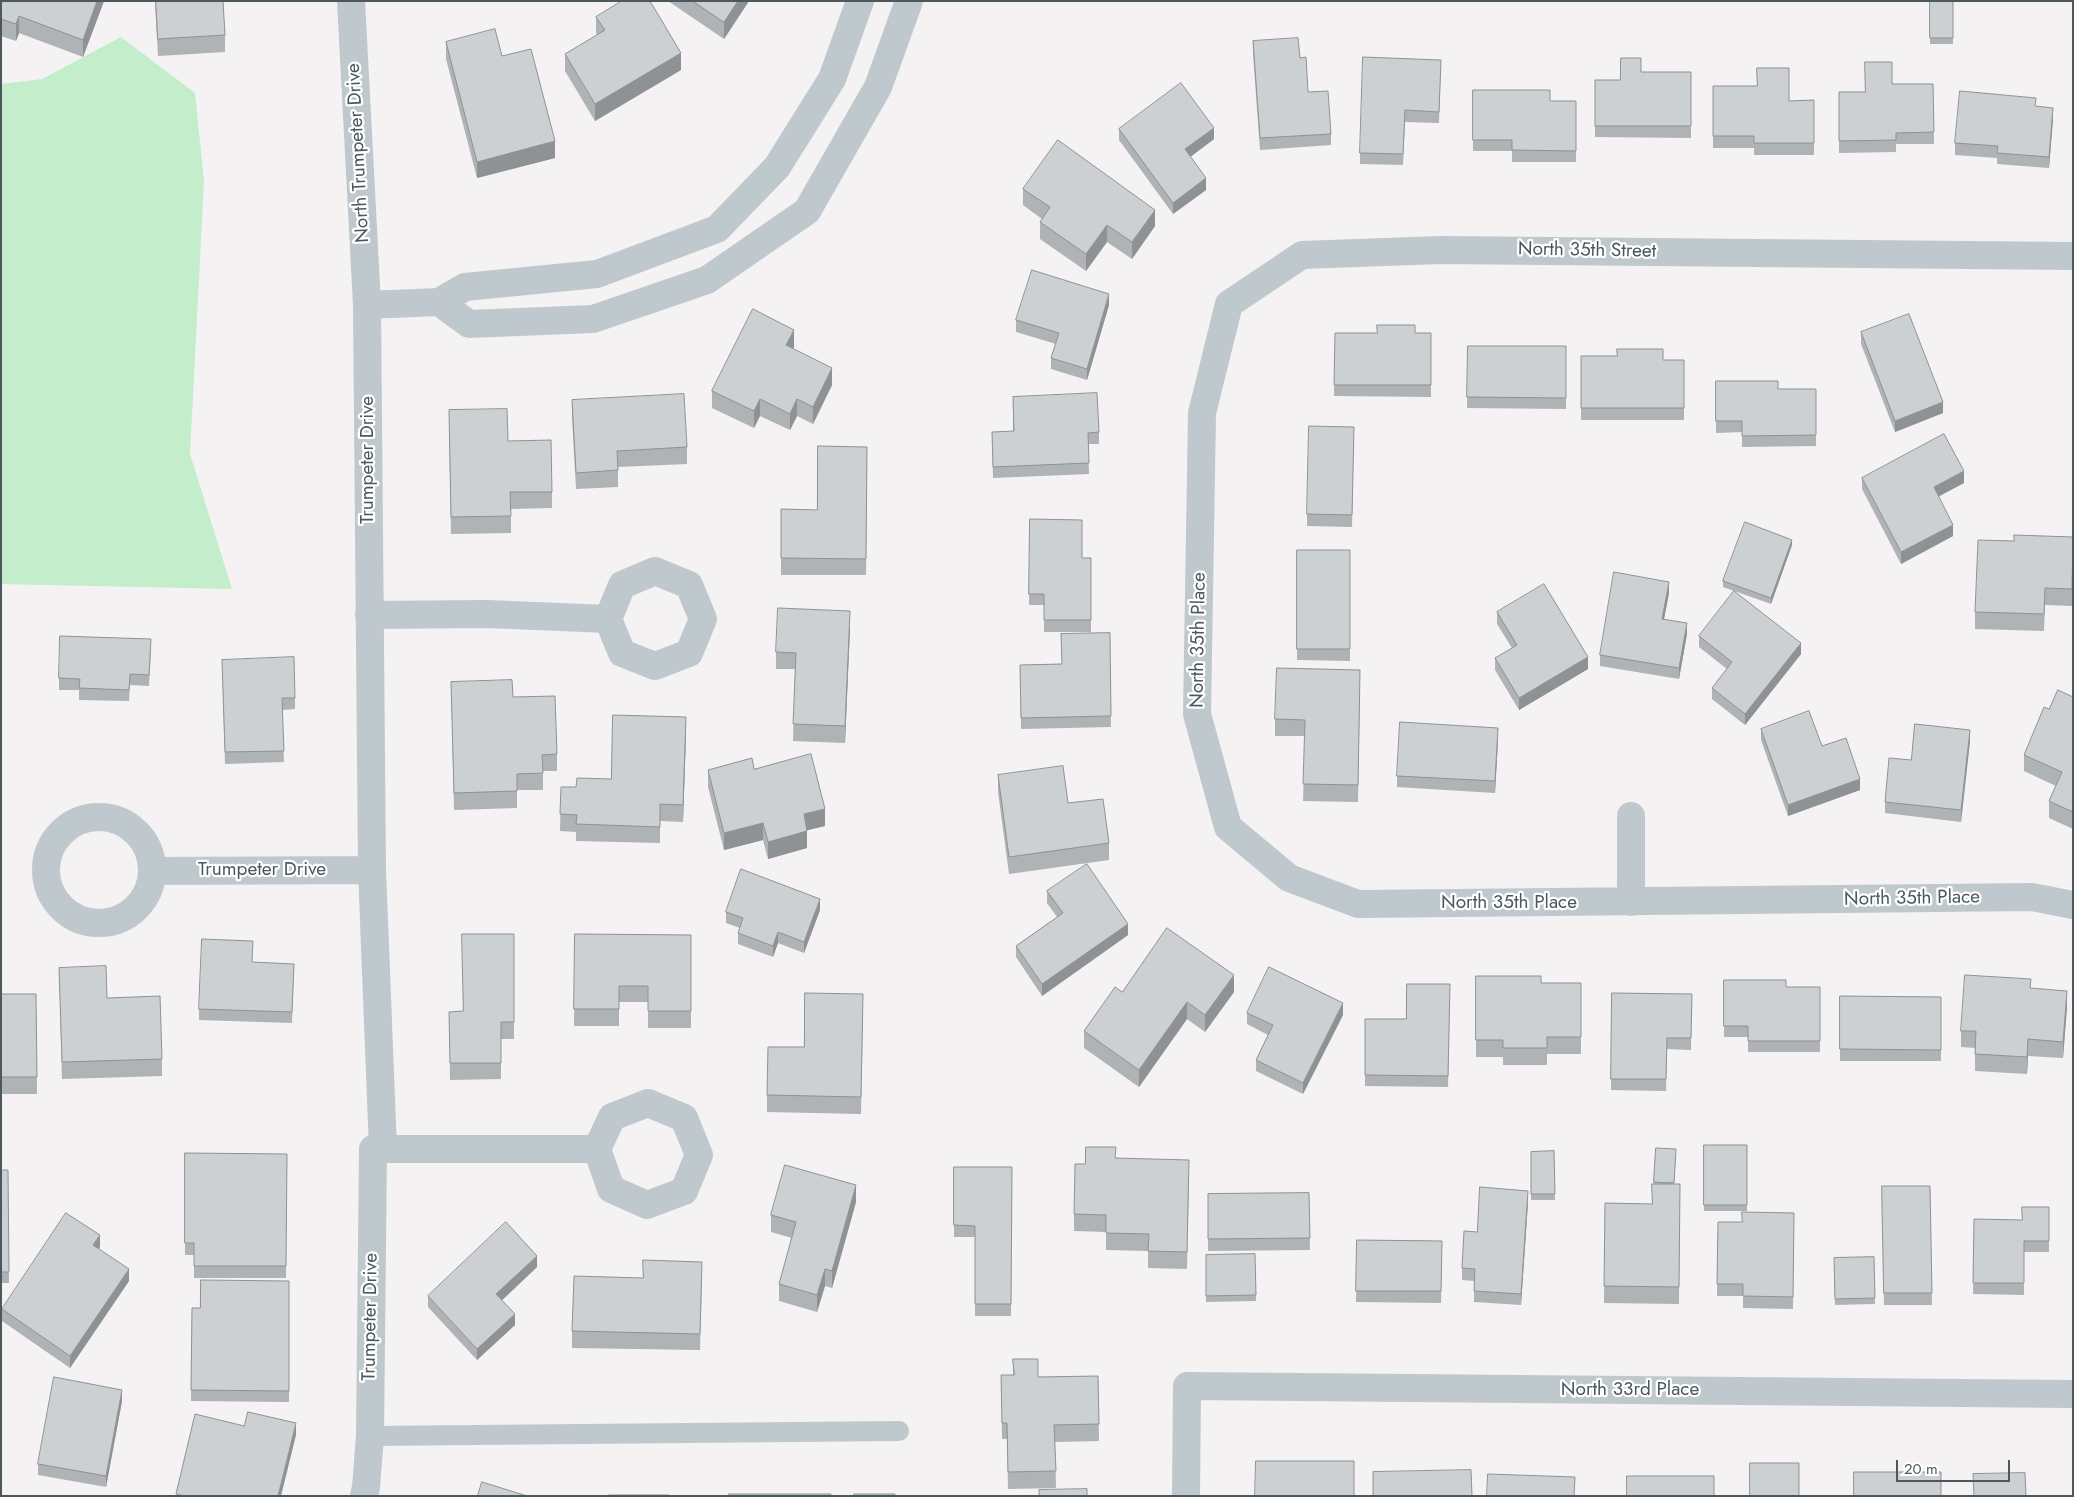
<!DOCTYPE html>
<html>
<head>
<meta charset="utf-8">
<style>
	body { margin:0 }
	#map { position:relative; width:2074px; height:1497px; overflow:hidden; background:#f4f2f2; font-family:Jost,sans-serif }
	canvas { display:block }
	.frame { position:absolute; inset:0; border:2px solid #4b585e; pointer-events:none }
	.scale { position:absolute; left:1896px; top:1460px; width:114px; height:22px; box-sizing:border-box; border:2px solid #4b585e; border-top:0; padding-left:6px; font-size:15px; line-height:18px; white-space:nowrap; color:#4b585e; -webkit-text-stroke:4px #fff; paint-order:stroke }
</style>
</head>
<body>
<div id="map">
<canvas width="2074" height="1497"></canvas>
<div class="frame"></div>
<div class="scale">20 m</div>
</div>
<script>
const ctx = document.querySelector('canvas').getContext('2d');
ctx.lineJoin = 'round';
function paint(path, color) { ctx.fillStyle = color; ctx.fill(path, 'evenodd'); }
function trace(path, color, width, dash) { ctx.strokeStyle = color; ctx.lineWidth = width; ctx.lineCap = dash ? 'butt' : 'round'; ctx.setLineDash(dash || []); ctx.stroke(path); }
function label(font, color, halo, rows, align = 'center') {
  ctx.font = font + ' Jost,sans-serif'; ctx.lineWidth = 4.5; ctx.setLineDash([]); ctx.textBaseline = 'middle'; ctx.strokeStyle = halo; ctx.fillStyle = color; for (const [text, x, y, turn = 0] of rows) {
    ctx.save(); ctx.translate(x, y); ctx.rotate((+turn || 0) * Math.PI / 180); ctx.textAlign = isNaN(turn) ? turn : align; if (halo) ctx.strokeText(text, 0, 0); ctx.fillText(text, 0, 0); ctx.restore();
  }
}
const green = new Path2D(`
	M121,37L195,93L204,181L190,454L232,589L1,584V84L42,79Z`);
const lane = new Path2D(`
	M370,1436L899,1431`);
const street = new Path2D(`
	M351,1L367,305L372,870L383,1149
	M2073,256L1441,250L1302,255L1229,304L1202,413L1197,714L1228,827L1289,878L1358,904L2032,897L2073,905
	M439,302L469,324L593,319L707,280L807,211L878,87L909,1
	M367,305L439,302L465,287L597,274L717,229L777,167L832,79L860,1
	M655,571L689,585L703,619L689,653L655,666L622,653L608,619L622,585Z
	M369,615L487,614L608,619
	M1631,816V902
	M46 870a53 53 0 1 1 106 0a53 53 0 1 1-106 0Z
	M153,871L372,870
	M648,1103L684,1118L699,1155L684,1191L647,1205L611,1189L597,1149L612,1117Z
	M364,1496L366,1487L370,1436L373,1149H597
	M1186,1496L1187,1386L2073,1394`);
const wall = new Path2D(`
	M1,1H104L83,57L19,33L16,41L1,36Z
	M155,1H223L225,35V52L158,56Z
	M668,1H749L724,39Z
	M1930,1H1953V44H1930Z
	M596,17L681,70L595,121L565,71V54L597,35L596,33Z
	M1253,41L1300,58L1308,92L1331,134V145L1260,150L1253,53Z
	M446,42L555,158L477,178L446,59Z
	M1441,60L1439,123L1405,122L1403,165L1360,164V153Z
	M1641,72H1691V138L1595,137V80H1620Z
	M1892,84H1933L1934,144H1896V152L1839,153V92H1865Z
	M1713,86L1789,101L1814,100V155H1754V148H1713Z
	M1473,90L1550,101H1576V162H1512V151H1473Z
	M2036,106L2053,119L2049,168L1997,164V158L1955,155V143Z
	M1119,129L1214,139L1190,157L1206,190L1173,214L1119,140Z
	M1023,189L1155,226L1132,259L1107,242L1086,271L1040,239V222L1042,219L1023,205Z
	M1109,305L1087,380L1051,369V358L1056,344L1016,332V320Z
	M1861,332L1943,413L1895,432L1861,344Z
	M1335,333H1431V397L1334,396Z
	M1468,346H1566V409L1467,408Z
	M794,347L793,349L832,385L813,424L797,416L790,430L760,416L754,428L712,408V391Z
	M1581,356L1663,360H1684V420H1581Z
	M1716,381L1778,389H1816V446L1742,447V432L1716,433Z
	M1013,397L1099,432V444H1088L1089,474L993,478L992,432L1013,431Z
	M572,400L687,447V464L618,467V487L576,489L572,417Z
	M449,427L508,441L552,492V508L511,509V533L451,534Z
	M1354,427L1352,527L1307,526V514Z
	M867,447L866,575H781V509L817,510Z
	M1862,478L1964,483L1938,496L1953,536L1901,564L1862,489Z
	M1030,519L1082,558H1091V632H1044V605H1029Z
	M2073,537L2072,606L2045,605L2044,631L1975,629V612L2014,541Z
	M1792,545L1771,604L1723,587V581Z
	M1297,550H1350V661L1297,660Z
	M1669,593L1664,619L1687,634L1679,679L1600,666V655Z
	M1497,612L1588,669L1519,710L1495,670V658L1512,648L1497,624Z
	M850,628L845,743L793,741L795,669H776V652Z
	M1110,633L1111,727L1021,729L1020,665L1062,664L1061,634Z
	M1699,636L1801,654L1745,725L1712,699V688L1727,669L1699,647Z
	M151,650L149,686L130,685L129,701L79,700V690H59V678Z
	M222,660L295,698V709L282,710L284,762L225,764Z
	M451,682L513,697L557,754V771H543V790H517V808L454,810Z
	M1360,687L1358,802L1303,801L1305,736H1275V719Z
	M2073,697V829L2049,818V801L2056,786L2024,771V755L2049,709Z
	M1761,729L1822,746L1860,790L1788,816L1761,740Z
	M686,734L683,822L660,821V843L576,841V832L560,831L561,787H576L611,779Z
	M1498,740L1495,793L1397,787V776Z
	M1970,741L1961,822L1885,813V802L1911,760Z
	M754,769L825,826L807,830V848L768,859L763,840L724,850L708,787V770Z
	M998,775L1109,843V860L1009,874L998,792Z
	M1047,891L1128,935L1042,996L1016,957V946L1057,917L1047,903Z
	M820,910L804,953L778,943L773,957L738,944V933L740,928L726,923V912Z
	M514,934V1039H501V1079L450,1080L449,1012L463,1011Z
	M575,934L691,935V1028H648V1002H619V1026H574Z
	M294,964L292,1023L199,1020V1009Z
	M59,968L107,998L162,1059V1076L62,1079Z
	M1476,976L1541,983H1581V1054H1547V1065H1503V1057H1476Z
	M1724,980L1786,987H1820V1052H1748V1037H1724Z
	M1450,984L1448,1087L1365,1086V1019H1406Z
	M2031,988L2067,1007L2063,1058L2028,1056L2027,1074L1975,1071V1048L1961,1047V1031Z
	M1122,992H1234L1205,1032L1187,1019L1139,1087L1084,1048V1031Z
	M1612,993L1692,994L1691,1050L1667,1049L1666,1091L1611,1090Z
	M1,994H36L37,1094H1Z
	M1840,996L1941,997V1061H1840Z
	M863,1011L861,1114L767,1112V1095L804,1047Z
	M1247,1013L1343,1015L1303,1094L1256,1071V1060L1268,1035L1247,1024Z
	M1704,1145H1747V1211H1704Z
	M1656,1148L1676,1155L1674,1184H1680L1679,1304L1604,1303L1605,1203L1652,1204Z
	M1554,1151L1555,1200H1531V1152Z
	M185,1153L287,1154L286,1278H194V1255H185Z
	M1116,1158L1189,1176L1187,1269L1148,1268V1251L1106,1250V1232L1074,1231V1214L1085,1164Z
	M954,1167H1012L1011,1316H975V1237H954Z
	M1,1170H8L9,1283H1Z
	M1882,1186H1930L1932,1305H1884Z
	M1309,1193L1310,1250L1208,1251V1194Z
	M856,1202L832,1288L825,1286L817,1312L779,1301V1284L792,1238L771,1232V1215Z
	M1528,1202L1521,1305L1474,1302V1281L1462,1280V1268L1477,1232Z
	M2049,1207V1252H2024V1295L1973,1294L1974,1219L2022,1220Z
	M1794,1213L1793,1309L1743,1308V1296H1717L1718,1222H1742Z
	M1357,1240L1442,1241L1441,1303L1356,1302Z
	M100,1247L99,1249L129,1281L70,1368L2,1321V1309Z
	M1255,1254L1256,1301L1206,1302V1255Z
	M1874,1257L1875,1304L1835,1305L1834,1258Z
	M537,1267L502,1300L515,1325L477,1360L428,1307V1296Z
	M702,1278L700,1350L572,1348V1331Z
	M289,1281V1402L191,1401L192,1308H200Z
	M1013,1359L1038,1377L1098,1376L1099,1441L1055,1442L1056,1488L1008,1489L1007,1439H1002L1001,1375H1013Z
	M122,1401L106,1487L38,1475V1464Z`);
const shadedWall = new Path2D(`
	M97,1H104L83,57V40Z
	M738,1H749L724,39V22Z
	M19,16V33L16,41V24Z
	M681,53V70L595,121V104Z
	M2053,108V119L2049,168V157Z
	M1214,128V139L1185,161V149Z
	M555,141V158L477,178V162Z
	M1206,178V190L1173,214V203Z
	M1155,210V226L1132,259V242Z
	M1107,225V242L1086,271V254Z
	M1109,294V305L1087,380V369Z
	M794,330V347L786,362V345Z
	M832,368V385L813,424V407Z
	M760,399V416L754,428V411Z
	M797,399V416L790,430V414Z
	M1943,402V413L1895,432V421Z
	M1964,471V483L1934,499V487Z
	M1953,525V536L1901,564V552Z
	M1792,540V545L1771,604V598Z
	M1669,582V593L1662,630V619Z
	M850,611V628L845,743V726Z
	M1687,623V634L1679,679V668Z
	M1801,643V654L1745,725V714Z
	M1588,657V669L1519,710V698Z
	M686,717V734L683,822V805Z
	M1498,728V740L1495,793V781Z
	M1970,730V741L1961,822V810Z
	M1860,779V790L1788,816V805Z
	M825,809V826L804,831V814Z
	M763,823V840L724,850V833Z
	M807,831V848L768,859V842Z
	M820,899V910L804,953V942Z
	M1128,924V935L1042,996V984Z
	M778,932V943L773,957V946Z
	M1234,975V992L1205,1032V1015Z
	M2067,991V1007L2063,1058V1042Z
	M1187,1002V1019L1139,1087V1070Z
	M1343,1003V1015L1303,1094V1083Z
	M2028,1039V1056L2027,1074V1057Z
	M856,1185V1202L832,1288V1271Z
	M1528,1191V1202L1521,1305V1294Z
	M100,1235V1247L93,1256V1245Z
	M537,1256V1267L496,1306V1294Z
	M129,1269V1281L70,1368V1356Z
	M825,1269V1286L817,1312V1295Z
	M515,1314V1325L477,1360V1349Z
	M122,1390V1401L106,1487V1476Z
	M296,1423V1435L281,1496H278Z`);
const building = new Path2D(`
	M1,1H97L83,40L19,16L16,24L1,19Z
	M156,1H223L225,35L158,39Z
	M622,1H650L681,53L595,104L565,54L605,30L596,17Z
	M693,1H738L724,22Z
	M1930,1H1953V38H1930Z
	M495,29L502,56L531,49L555,141L477,162L446,42Z
	M1298,38L1300,58L1306,57L1308,92L1328,91L1331,134L1260,138L1253,41Z
	M1363,57L1441,60L1439,112L1405,110L1403,154L1360,153Z
	M1621,58H1641V72H1691V126H1595V80H1620Z
	M1865,62H1892V84H1933L1934,132L1896,133V140L1839,141V92H1865Z
	M1757,68H1789V101L1814,100V143H1754V136H1713V86H1757Z
	M1181,83L1214,128L1185,149L1206,178L1173,203L1119,129Z
	M1473,90H1550V101H1576V151L1512,150V140H1473Z
	M1960,91L2036,98L2035,106L2053,108L2049,157L1997,153L1998,146L1955,143Z
	M1058,140L1155,210L1132,242L1107,225L1086,254L1040,222L1050,207L1023,189Z
	M1032,270L1109,294L1087,369L1051,358L1059,333L1016,320Z
	M753,309L794,330L786,345L832,368L813,407L797,399L790,414L760,399L754,411L712,391Z
	M1909,314L1943,402L1895,421L1861,332Z
	M1377,325H1415V333H1431V385H1334L1335,333H1377Z
	M1468,346H1566V398L1467,397Z
	M1617,349H1663V360H1684V408H1581V356H1617Z
	M1716,381H1778V389H1816V435L1742,436V421H1716Z
	M1097,393L1099,432L1088,433L1089,463L993,467L992,432L1014,431L1013,397Z
	M684,394L687,447L617,451L618,470L576,473L572,400Z
	M507,409L508,441L551,440L552,492H510L511,516L451,517L449,410Z
	M1309,426L1354,427L1352,515L1307,514Z
	M1944,434L1964,471L1934,487L1953,525L1901,552L1862,478Z
	M818,446L867,447L866,559L781,558V509L817,510Z
	M1030,519L1082,520V558H1091V620H1044V594H1029Z
	M1745,522L1792,540L1771,598L1723,581Z
	M2014,535L2073,537L2072,589L2045,588L2044,614L1975,612L1978,540L2014,541Z
	M1297,550H1350V649H1297Z
	M1614,572L1669,582L1662,619L1687,623L1679,668L1600,655Z
	M1544,584L1588,657L1519,698L1495,658L1517,645L1497,612Z
	M1734,591L1801,643L1745,714L1712,688L1732,662L1699,636Z
	M778,608L850,611L845,726L793,724L796,653L776,652Z
	M1110,633L1111,716L1021,718L1020,665L1062,664L1061,634Z
	M60,636L151,639L149,675L130,674L129,690L79,688L80,679L59,678Z
	M294,657L295,698H282L284,751L225,752L222,660Z
	M1277,668L1360,670L1358,785L1303,784L1305,720L1275,719Z
	M512,680L513,697L555,696L557,754L542,755L543,773L517,774V791L454,793L451,682Z
	M2058,690L2073,697V812L2049,801L2062,772L2024,755L2044,707L2049,709Z
	M1809,711L1822,746L1846,738L1860,779L1788,805L1761,729Z
	M613,715L686,717L683,805L660,804V827L576,824L577,815L560,814L561,787H576L577,778L611,779Z
	M1400,722L1498,728L1495,781L1397,776Z
	M1915,724L1970,730L1961,810L1885,802L1889,758L1911,760Z
	M811,754L825,809L804,814L807,831L768,842L763,823L724,833L708,770L752,758L754,769Z
	M1063,766L1068,803L1103,799L1109,843L1009,857L998,775Z
	M1087,864L1128,924L1042,984L1016,946L1063,913L1047,891Z
	M741,869L820,899L804,942L778,932L773,946L738,933L743,918L726,912Z
	M1167,928L1234,975L1205,1015L1187,1002L1139,1070L1084,1031L1115,987L1122,992Z
	M462,934H514V1022H501V1063H450L449,1012L463,1011Z
	M575,934L691,935V1011H648V986H619V1009H574Z
	M202,939L253,941L252,962L294,964L292,1012L199,1009Z
	M106,966L107,998L160,996L162,1059L62,1062L59,968Z
	M1269,967L1343,1003L1303,1083L1256,1060L1273,1025L1247,1013Z
	M1965,975L2031,979L2030,988L2067,991L2063,1042L2028,1039L2027,1057L1975,1054L1976,1031H1961Z
	M1476,976H1541V983H1581V1037H1547V1048H1503V1040H1476Z
	M1724,980H1786V987H1820V1041H1748V1026H1724Z
	M1407,984H1450L1448,1076L1365,1075V1019H1406Z
	M805,993L863,994L861,1097L767,1095L768,1047H804Z
	M1612,993L1692,994L1691,1038H1667L1666,1079H1611Z
	M1,994H36L37,1077H1Z
	M1840,996L1941,997V1050L1840,1049Z
	M1704,1145H1747V1205H1704Z
	M1086,1147H1116L1115,1158L1189,1160L1187,1252L1148,1251L1149,1234L1106,1233V1215L1074,1214L1075,1164H1085Z
	M1656,1148L1676,1149L1674,1183L1654,1182Z
	M1554,1151L1555,1194H1531V1152Z
	M185,1153L287,1154L286,1266H194V1243H185Z
	M785,1165L856,1185L832,1271L825,1269L817,1295L779,1284L796,1222L771,1215Z
	M954,1167H1012L1011,1304H975V1226L954,1225Z
	M1,1170H8L9,1272H1Z
	M1652,1184H1680L1679,1287L1604,1286L1605,1203L1652,1204Z
	M1882,1186H1930L1932,1293H1884Z
	M1480,1187L1528,1191L1521,1294L1474,1291L1475,1269L1462,1268L1464,1231L1477,1232Z
	M1309,1193L1310,1238L1208,1239V1194Z
	M2022,1207H2049V1241H2024V1283H1973L1974,1219L2022,1220Z
	M1742,1212L1794,1213L1793,1297L1743,1296V1284H1717L1718,1222H1742Z
	M66,1213L100,1235L93,1245L129,1269L70,1356L2,1309Z
	M506,1222L537,1256L496,1294L515,1314L477,1349L428,1296Z
	M1357,1240L1442,1241L1441,1291H1356Z
	M1255,1254L1256,1295L1206,1296V1255Z
	M1874,1257L1875,1298L1835,1299L1834,1258Z
	M643,1260L702,1262L700,1334L572,1331L574,1276L643,1278Z
	M201,1280L289,1281V1391L191,1390L192,1308H200Z
	M1013,1359H1038V1377L1098,1376L1099,1424L1054,1425L1056,1471L1008,1472L1007,1423H1002L1001,1375H1014Z
	M54,1377L122,1390L106,1476L38,1464Z
	M248,1412L296,1423L278,1496H185L176,1494L195,1414L244,1426Z
	M1256,1461H1354V1496H1255Z
	M1750,1463H1799V1496H1750Z
	M1471,1470L1472,1496H1373V1472Z
	M1854,1472H1941V1496H1854Z
	M2025,1473L2026,1496H1974L1973,1474Z
	M1488,1474L1575,1477L1574,1496H1487Z
	M1627,1476H1714V1496H1627Z
	M482,1482L527,1496H478Z
	M1087,1489V1496H1039V1490Z
	M729,1494H831V1496H729Z
	M854,1494H895V1496H854Z
	M609,1495H669V1496H609Z`);
const streetNames = [
	["North Trumpeter Drive",359,153,-93],
	["North 35th Street",1587,251,1],
	["Trumpeter Drive",368,460,-90],
	["North 35th Place",1199,640,-89],
	["Trumpeter Drive",262,870],
	["North 35th Place",1912,899,-1],
	["North 35th Place",1509,903],
	["Trumpeter Drive",371,1317,-89],
	["North 33rd Place",1630,1390]
];
paint(green, '#c4edcc');
trace(lane, '#bfc8cd', 20);
trace(street, '#bfc8cd', 28);
paint(wall, '#afb3b5');
paint(shadedWall, '#8f9294');
paint(building, '#ccd0d3');
trace(building, '#8f9294', 1);
label('19px', '#4b585e', '#fff', streetNames);
</script>
</body>
</html>
